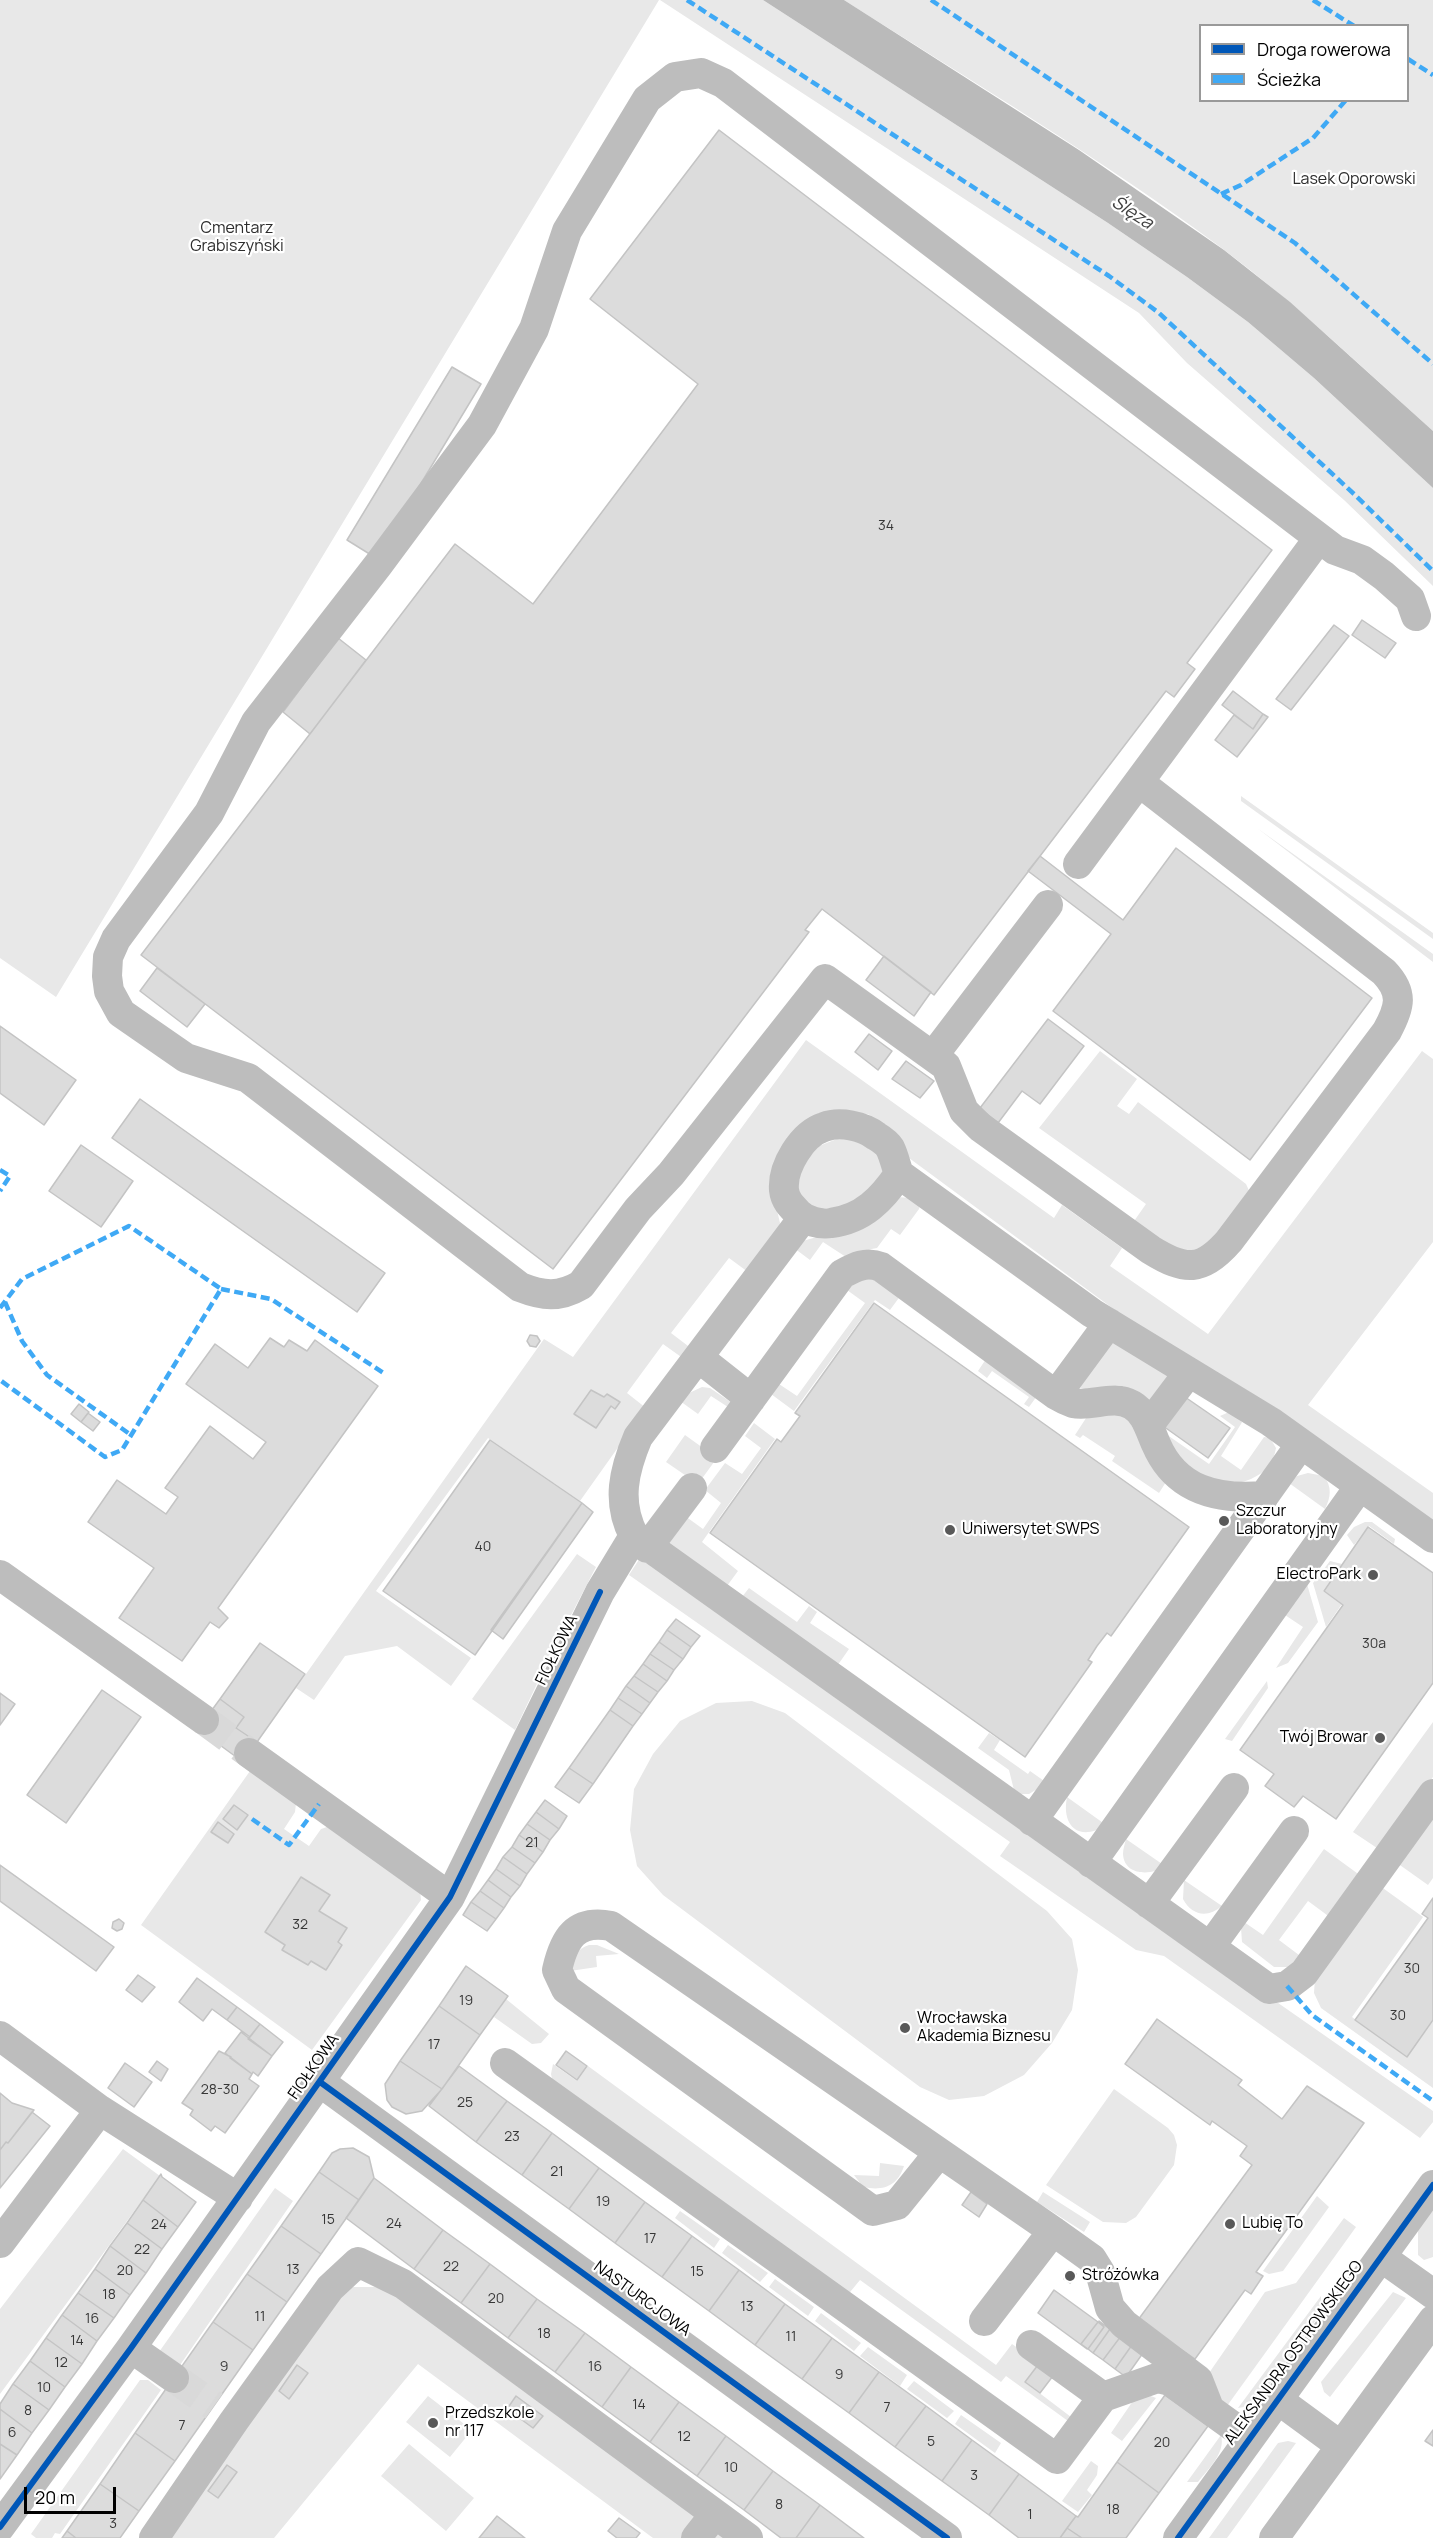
<!DOCTYPE html>
<html>
<head>
<meta charset="utf-8">
<style>
	body { margin:0 }
	#map { position:relative; width:1433px; height:2538px; overflow:hidden; background:#fff; font-family:Manrope,sans-serif }
	canvas { display:block }
	.legend { position:absolute; left:1199px; top:24px; width:210px; height:78px; box-sizing:border-box; background:#fff; border:2px solid #999; margin:0; padding:8px 10px; list-style:none; font-size:18px; color:#000 }
	.legend li { display:flex; align-items:center; gap:12px; height:30px }
	.legend b { width:30px; border:2px solid #999 }
	.scale { position:absolute; left:24px; top:2487px; width:92px; height:27px; box-sizing:border-box; border:3px solid #000; border-top:0; padding-left:8px; font-size:18px; line-height:21px; white-space:nowrap; color:#000; -webkit-text-stroke:4px #fff; paint-order:stroke }
</style>
</head>
<body>
<div id="map">
<canvas width="1433" height="2538"></canvas>
<ul class="legend">
<li><b style="height:8px;background:#0057b8"></b>Droga rowerowa</li>
<li><b style="height:8px;background:#3fa9f5"></b>Ścieżka</li>
</ul>
<div class="scale">20 m</div>
</div>
<script>
const ctx = document.querySelector('canvas').getContext('2d');
ctx.lineJoin = 'round';
function paint(path, color) { ctx.fillStyle = color; ctx.fill(path, 'evenodd'); }
function trace(path, color, width, dash) { ctx.strokeStyle = color; ctx.lineWidth = width; ctx.lineCap = dash ? 'butt' : 'round'; ctx.setLineDash(dash || []); ctx.stroke(path); }
function label(font, color, halo, rows, align = 'center') {
  ctx.font = font + ' Manrope,sans-serif'; ctx.lineWidth = 4.5; ctx.setLineDash([]); ctx.textBaseline = 'middle'; ctx.strokeStyle = halo; ctx.fillStyle = color; for (const [text, x, y, turn = 0] of rows) {
    ctx.save(); ctx.translate(x, y); ctx.rotate((+turn || 0) * Math.PI / 180); ctx.textAlign = isNaN(turn) ? turn : align; if (halo) ctx.strokeText(text, 0, 0); ctx.fillText(text, 0, 0); ctx.restore();
  }
}
const green = new Path2D(`
	M0,0H659L56,997L0,958Z
	M660,0H763L1108,223L1187,277L1248,322L1314,378L1433,488V586L1344,500L1187,363L1139,313Z
	M844,0H1433V431C1364,369 1297,305 1223,249C1102,159 971,81 844,0ZM1200,26H1408V100H1200Z
	M1241,796L1433,933V939L1241,801Z
	M1257,828L1433,954V962Z
	M806,1040L1054,1218L1062,1205L1122,1248L1110,1266L1208,1334L1422,1051L1433,1059V1242L1308,1405L1433,1493V1523L1272,1407L1119,1313L909,1158L883,1123L868,1114L838,1112L776,1206L780,1223L778,1232L748,1272L729,1258L671,1333L692,1349L684,1359L663,1344L627,1393L646,1408L580,1501L488,1438L376,1591L471,1658L451,1686L397,1646L345,1656L314,1700L296,1688L544,1339L573,1357Z
	M1100,1051L1137,1079L1117,1106L1129,1114L1138,1102L1246,1184L1251,1195C1237,1213 1209,1261 1182,1251C1165,1245 1148,1233 1132,1224L1146,1204L1039,1128Z
	M842,1137L877,1149L885,1168L879,1183L844,1207L819,1209L808,1206L799,1197L798,1186L802,1165L819,1146Z
	M898,1197L909,1198L920,1205L919,1209L900,1235L891,1229L877,1248L861,1251L846,1257L823,1242L810,1260L794,1248L799,1242L817,1237Z
	M870,1276L901,1295L890,1310L875,1300L794,1411L771,1394L779,1384L797,1396L865,1303L847,1290L855,1282Z
	M1110,1340L1174,1377L1152,1407C1144,1401 1134,1391 1125,1387C1109,1381 1091,1395 1077,1386Z
	M986,1359L1037,1396L1029,1407L1024,1404L1029,1397L992,1371L987,1378L978,1371Z
	M702,1387L710,1388L732,1403L731,1409L711,1396L698,1414L680,1401L687,1394Z
	M1107,1412L1127,1418L1166,1482L1159,1493L1112,1461L1115,1456L1083,1435L1080,1438L1075,1435L1088,1415Z
	M1229,1412L1242,1422L1241,1424L1221,1456L1241,1470L1264,1437L1270,1438L1276,1448C1273,1464 1266,1472 1251,1479C1229,1489 1200,1480 1184,1462C1176,1453 1170,1442 1163,1432L1209,1464L1235,1427L1220,1416Z
	M754,1423L775,1439L702,1542L738,1571L727,1586L668,1553L667,1540L685,1516L703,1529L721,1503L705,1490L725,1463L742,1474L761,1448L745,1436Z
	M685,1435L717,1458L698,1484L666,1462Z
	M1308,1473L1324,1476C1332,1487 1331,1497 1325,1509L1289,1483L1297,1476Z
	M1365,1522H1372L1395,1539L1394,1544L1369,1526L1354,1545L1347,1535L1354,1527Z
	M577,1554L596,1567L556,1644L515,1730L472,1699Z
	M640,1558L1433,2111V2122L1420,2138L1164,1956L1136,1950L1000,1856L1010,1842L629,1575Z
	M1330,1561L1342,1564L1323,1591L1342,1604L1326,1627L1313,1583Z
	M1307,1584L1318,1622L1288,1663L1276,1668L1303,1627L1285,1615Z
	M749,1588L797,1622L809,1606L817,1612L810,1623L849,1649L835,1669L738,1602Z
	M1267,1681L1268,1688L1232,1741L1225,1739Z
	M752,1701L785,1713L1047,1911L1072,1939L1078,1970L1072,2010L1052,2043L1024,2075L984,2096L949,2100L920,2087L663,1895L637,1866L630,1830L634,1789L653,1754L680,1721L716,1703Z
	M1433,1722V1777L1380,1850L1353,1832Z
	M989,1733L1000,1740L994,1750L1028,1774L1030,1771L1047,1783L1029,1794H1015L1009,1770L978,1748Z
	M250,1771L296,1803L295,1812L284,1829L309,1846L321,1829L330,1826L420,1890L421,1900L312,2050L141,1925Z
	M1067,1797L1106,1825C1080,1842 1061,1827 1067,1797Z
	M1433,1813V1878L1428,1885L1397,1863Z
	M1126,1839L1165,1866C1152,1876 1124,1876 1123,1854C1123,1849 1125,1843 1126,1839Z
	M1324,1849L1361,1876L1331,1918L1308,1901L1279,1940L1303,1958L1290,1967H1274L1242,1942L1241,1928L1244,1922L1263,1935Z
	M1184,1880L1222,1906C1208,1918 1192,1916 1183,1899Z
	M1380,1886L1423,1917L1352,2017L1407,2057L1433,2021V2088L1321,2008L1314,1993L1315,1978Z
	M589,1945H597L619,1954L596,1956L597,1967L570,1971C573,1958 576,1949 589,1945Z
	M506,1999L549,2034L541,2043L532,2044L494,2017Z
	M553,2064L577,2081L588,2066L996,2365L1012,2344L1039,2363L1025,2382L1071,2417L1068,2421L1006,2376L1001,2382L860,2280L846,2297L553,2083L551,2074Z
	M1114,2089L1168,2128L1174,2135L1177,2145L1174,2165L1136,2217L1126,2223L1103,2222L1046,2185Z
	M123,2149L160,2176L0,2394V2309Z
	M880,2163L904,2166C897,2187 883,2191 863,2187L854,2175L879,2176Z
	M275,2188L293,2201L178,2368L159,2352Z
	M1043,2192L1090,2222L1084,2232L1037,2202Z
	M1317,2196L1329,2207L1283,2271L1269,2274L1263,2271Z
	M1433,2208V2257L1424,2260L1418,2255V2229Z
	M680,2211L720,2239L714,2248L675,2218Z
	M1344,2218L1356,2227L1227,2406L1217,2399L1209,2373L1265,2292L1296,2283Z
	M728,2245L768,2273L760,2282L722,2253Z
	M775,2279L814,2307L808,2316L769,2287Z
	M353,2287H375L396,2294L732,2538H653L418,2364L274,2538H168L337,2296Z
	M1393,2292L1406,2298L1330,2397L1324,2392L1321,2382Z
	M1321,2296V2313L1255,2405L1238,2408Z
	M821,2313L861,2343L854,2351L815,2321Z
	M868,2347L907,2375L900,2386L860,2356Z
	M140,2380H148L161,2390L60,2534L55,2533L52,2538H36L31,2534Z
	M914,2381L954,2411L947,2418L907,2389Z
	M1148,2395L1156,2398L1122,2441L1111,2433L1135,2398Z
	M428,2396L472,2430L450,2457L406,2422Z
	M961,2415L1001,2443L995,2453L955,2424Z
	M1221,2435C1226,2453 1208,2469 1198,2482H1187Z
	M1288,2441L1296,2443L1227,2538H1209L1278,2443Z
	M409,2444L474,2498L446,2531L381,2476Z
	M1091,2461L1098,2466L1097,2475L1087,2490L1092,2495L1078,2512L1062,2501Z`);
const water = new Path2D(`
	M763,0H844L1079,150L1224,250L1290,302L1433,431V488L1314,378L1248,322L1187,277L1108,223Z`);
const building = new Path2D(`
	M719,130L1272,550L1187,663L1195,669L1174,697L1166,691L934,995L822,909L805,930L809,932L553,1269L141,955L455,544L533,604L698,384L590,299Z
	M452,367L481,384L376,558L347,540Z
	M1362,620L1396,643L1385,658L1352,635Z
	M1334,625L1349,636L1291,710L1276,699Z
	M338,638L366,660L310,734L283,712Z
	M1233,691L1263,714L1253,729L1222,705Z
	M1263,714L1268,717L1237,757L1215,740L1234,715L1253,729Z
	M1176,848L1372,998L1250,1160L1053,1011L1111,934L1028,871L1040,856L1123,920Z
	M884,956L931,992L914,1016L866,980Z
	M157,968L205,1004L187,1027L140,991Z
	M1048,1019L1084,1046L1040,1104L1022,1091L998,1123L980,1108Z
	M0,1026L76,1080L44,1125L0,1093Z
	M869,1034L892,1051L878,1070L855,1052Z
	M906,1061L934,1081L920,1098L892,1079Z
	M140,1099L385,1273L357,1312L112,1138Z
	M81,1145L133,1181L101,1227L49,1191Z
	M874,1303L1189,1527L1111,1636L1107,1633L1097,1646L1088,1660L1092,1662L1025,1757L710,1533L777,1439L781,1442L800,1416L795,1413Z
	M530,1335L537,1336L540,1341L536,1347L530,1346L527,1341Z
	M270,1338L284,1347L289,1340L307,1351L315,1340L378,1386L218,1608L228,1618L219,1628L210,1622L182,1661L119,1618L154,1568L88,1522L117,1480L166,1514L178,1497L165,1488L210,1426L253,1459L266,1442L186,1384L215,1344L248,1368Z
	M591,1390L604,1397L607,1394L620,1402L615,1409L611,1406L596,1428L574,1414Z
	M1185,1397L1230,1428L1208,1458L1163,1426Z
	M79,1404L89,1412L81,1422L71,1414Z
	M88,1413L100,1422L93,1431L81,1422Z
	M490,1440L582,1503L475,1655L383,1591Z
	M582,1503L593,1512L503,1639L491,1630Z
	M1368,1527L1433,1573V1683L1336,1819L1303,1796L1294,1807L1265,1786L1274,1774L1240,1750L1343,1605L1324,1591Z
	M676,1619L700,1636L691,1647L667,1630Z
	M667,1630L691,1647L683,1659L659,1642Z
	M659,1642L683,1659L674,1670L650,1654Z
	M260,1643L305,1674L257,1742L236,1728L244,1717L220,1699Z
	M650,1654L674,1670L667,1681L643,1664Z
	M643,1664L667,1681L658,1692L634,1676Z
	M634,1676L658,1692L650,1703L626,1686Z
	M626,1686L650,1703L642,1714L618,1698Z
	M102,1690L141,1717L66,1823L27,1795Z
	M0,1693L15,1704L0,1725Z
	M618,1698L642,1714L633,1726L610,1710Z
	M220,1699L244,1717L236,1728L257,1742L243,1762L198,1729Z
	M610,1710L633,1726L593,1784L569,1768Z
	M569,1768L593,1784L579,1803L555,1787Z
	M545,1800L567,1816L559,1829L536,1812Z
	M234,1805L248,1815L237,1830L223,1819Z
	M536,1812L559,1829L550,1840L527,1824Z
	M218,1822L234,1834L228,1843L211,1832Z
	M527,1824L550,1840L543,1852L519,1835Z
	M519,1835L543,1852L535,1863L512,1847Z
	M512,1847L535,1863L527,1874L503,1857Z
	M503,1857L527,1874L520,1886L496,1869Z
	M0,1865L114,1947L96,1971L0,1901Z
	M496,1869L520,1886L511,1897L488,1880Z
	M301,1877L330,1895L319,1911L347,1928L338,1942L342,1945L326,1970L311,1961L308,1965L282,1950L285,1945L265,1932Z
	M488,1880L511,1897L504,1908L480,1891Z
	M480,1891L504,1908L496,1919L471,1902Z
	M1433,1898V2020L1407,2057L1355,2020L1428,1918L1422,1914Z
	M471,1902L496,1919L487,1931L463,1915Z
	M119,1919L124,1923L122,1929L117,1931L112,1928L113,1922Z
	M466,1966L508,1996L480,2035L439,2006Z
	M138,1975L155,1987L142,2002L126,1990Z
	M197,1978L237,2007L227,2020L212,2009L203,2021L179,2002Z
	M439,2006L480,2035L442,2089L400,2061Z
	M237,2007L260,2024L250,2037L227,2020Z
	M1157,2019L1242,2080L1238,2085L1282,2119L1307,2086L1364,2123L1256,2272L1263,2276L1251,2294L1245,2290L1195,2359L1138,2320L1252,2165L1240,2156L1247,2146L1212,2121L1210,2125L1125,2064Z
	M260,2024L283,2042L272,2056L248,2039Z
	M241,2032L272,2056L258,2076L253,2072L252,2074L225,2053Z
	M219,2051L231,2057L230,2058L252,2074L249,2079L259,2086L225,2133L215,2126L211,2131L190,2115L193,2110L182,2103Z
	M566,2051L587,2066L577,2080L556,2065Z
	M157,2061L168,2069L161,2081L149,2072Z
	M400,2061L442,2089L422,2111L406,2114L392,2107L387,2100L385,2084Z
	M125,2063L152,2082L134,2107L108,2088Z
	M459,2066L507,2101L476,2142L429,2106Z
	M0,2093L12,2103L34,2110L8,2143L6,2142L0,2150Z
	M507,2101L552,2133L522,2175L476,2142Z
	M32,2112L50,2126L0,2188V2150L6,2142L8,2143Z
	M552,2133L599,2168L569,2209L522,2175Z
	M353,2148L369,2157L374,2178L359,2200L319,2172L332,2153L340,2149Z
	M599,2168L645,2202L615,2243L569,2209Z
	M319,2172L359,2200L321,2254L281,2226Z
	M161,2174L162,2177L196,2202L178,2227L143,2200Z
	M374,2178L443,2230L414,2269L346,2218Z
	M971,2192L987,2204L979,2217L962,2205Z
	M143,2200L178,2227L162,2249L127,2223Z
	M645,2202L692,2236L662,2277L615,2243Z
	M127,2223L162,2249L146,2273L110,2246Z
	M281,2226L321,2254L287,2302L247,2274Z
	M443,2230L490,2264L461,2303L414,2269Z
	M692,2236L739,2270L709,2311L662,2277Z
	M110,2246L146,2273L130,2295L95,2269Z
	M490,2264L537,2299L508,2338L461,2303Z
	M95,2269L130,2295L114,2318L78,2293Z
	M739,2270L785,2304L755,2345L709,2311Z
	M1069,2270L1076,2274L1070,2283L1064,2279Z
	M247,2274L287,2302L253,2350L213,2322Z
	M1054,2290L1098,2322L1081,2344L1088,2349H1087L1038,2313Z
	M78,2293L114,2318L97,2341L62,2315Z
	M537,2299L585,2333L555,2372L508,2338Z
	M785,2304L832,2338L802,2379L755,2345Z
	M62,2315L97,2341L82,2364L46,2338Z
	M1099,2321L1110,2329L1093,2353L1088,2349L1104,2327Z
	M213,2322L253,2350L175,2461L135,2433Z
	M1098,2322L1104,2327L1088,2349L1081,2344Z
	M1110,2329L1121,2336L1103,2360L1093,2353Z
	M585,2333L631,2367L602,2407L555,2372Z
	M1121,2336L1132,2345L1115,2369L1103,2360Z
	M46,2338L82,2364L65,2387L30,2361Z
	M832,2338L879,2372L849,2413L802,2379Z
	M1132,2345L1143,2353L1126,2377L1115,2369Z
	M30,2361L65,2387L49,2410L13,2384Z
	M1041,2361L1056,2372L1040,2393L1025,2382Z
	M297,2365L308,2373L289,2399L279,2391Z
	M631,2367L679,2402L650,2442L602,2407Z
	M879,2372L926,2406L895,2447L849,2413Z
	M13,2384L49,2410L32,2433L0,2409V2404Z
	M1165,2395L1208,2426L1159,2493L1117,2462Z
	M516,2396L543,2416L533,2428L507,2409Z
	M679,2402L726,2436L697,2476L650,2442Z
	M926,2406L972,2440L942,2481L895,2447Z
	M0,2409L32,2433L17,2455L0,2444Z
	M1433,2430V2446L1425,2441Z
	M135,2433L175,2461L139,2511L100,2484Z
	M726,2436L773,2471L744,2510L697,2476Z
	M972,2440L1019,2474L989,2515L942,2481Z
	M0,2444L17,2455L0,2479Z
	M1117,2462L1159,2493L1126,2538H1082L1067,2528L1076,2516L1078,2517Z
	M227,2465L237,2472L218,2498L208,2491Z
	M773,2471L820,2505L796,2538H781L744,2510Z
	M1019,2474L1076,2516L1060,2538H1019L989,2515Z
	M100,2484L139,2511L120,2538H76L67,2531Z
	M820,2505L864,2538H796Z
	M497,2516L525,2538H479Z
	M619,2518L640,2533L636,2538H617L608,2531Z
	M1067,2528L1082,2538H1060Z
	M67,2531L76,2538H62Z`);
const minorTunnel = new Path2D(`
	M204,1720L249,1753
	M174,2378L214,2406`);
const minor = new Path2D(`
	M1139,782L1384,972C1404,993 1400,1007 1387,1031L1229,1241C1202,1272 1185,1271 1151,1250L980,1127L964,1111L946,1066L825,979L671,1174L638,1209L581,1285C559,1298 543,1296 520,1287L248,1078L186,1058L121,1013L109,991L107,976L108,957L116,939L209,813L256,722L378,565L482,425L534,329L567,231L647,99L675,77L701,73L723,83L1335,550L1362,560L1384,576L1410,599L1416,616
	M1078,864L1319,538
	M933,1056L1048,905
	M899,1174C882,1199 863,1219 831,1223C820,1225 806,1221 798,1213C791,1206 785,1200 784,1190C782,1167 802,1134 824,1127C840,1121 863,1126 876,1136C881,1139 887,1143 890,1148C894,1156 896,1166 899,1174L1092,1313L1271,1422L1433,1538
	M803,1218L638,1437C624,1470 616,1502 634,1536L1269,1989L1287,1986L1304,1973L1433,1794
	M699,1358L751,1399
	M1056,1395L1109,1323
	M1149,1425L1189,1372
	M715,1448L842,1274C855,1267 866,1261 881,1267L1056,1395C1061,1398 1067,1401 1073,1403C1093,1407 1113,1394 1132,1405C1146,1413 1150,1431 1156,1444C1176,1491 1218,1500 1264,1496
	M647,1548L692,1488
	M0,1575L204,1720
	M249,1753L450,1897
	M1032,1821L1301,1444
	M1091,1863L1360,1486
	M1149,1904L1234,1788
	M1210,1947L1294,1831
	M0,2036L100,2110L238,2198
	M505,2063L1057,2459L1103,2397L1157,2378L1170,2381L1249,2438
	M320,2082L947,2538
	M939,2153L897,2205L873,2211L566,1989L557,1970C564,1939 575,1919 611,1926L1053,2231L1092,2259L1100,2272L1110,2308L1124,2324L1198,2380L1209,2408
	M0,2243L100,2110
	M1381,2257L1433,2294
	M984,2321L1053,2231
	M1031,2345L1103,2397
	M131,2348L174,2378
	M1277,2399L1341,2446
	M0,2527L131,2348L450,1897L600,1592L634,1536
	M154,2538L234,2421L330,2288L358,2262L403,2284L748,2538
	M696,2538L715,2514
	M1178,2538L1433,2185
	M1274,2538L1433,2320`);
const quiet = new Path2D(`
	M687,0L1109,276L1159,313L1354,494L1433,571
	M931,0L1295,243L1433,364
	M1313,0L1354,26
	M1408,59L1433,75
	M1221,194L1241,185L1313,138L1346,100
	M0,1170L10,1176L0,1191
	M221,1289L271,1299L385,1374
	M5,1302L22,1341L47,1375L131,1435
	M0,1308L22,1279L129,1226L221,1289L122,1450L105,1457L0,1380
	M252,1819L289,1845L319,1804
	M1287,1986L1312,2015L1433,2101`);
const cycleway = new Path2D(`
	M320,2082L947,2538
	M0,2527L131,2348L450,1897L600,1592
	M1178,2538L1433,2185`);
const markers = [
	[1224,1521,6,"#595959"],
	[950,1530,6,"#595959"],
	[1373,1575,6,"#595959"],
	[1380,1738,6,"#595959"],
	[905,2028,6,"#595959"],
	[1230,2224,6,"#595959"],
	[1070,2276,6,"#595959"],
	[433,2423,6,"#595959"]
];
const numberNames = [
	["34",886,526],
	["40",483,1547],
	["30a",1374,1644],
	["21",532,1843],
	["32",300,1925],
	["30",1412,1969],
	["19",466,2001],
	["30",1398,2016],
	["17",434,2045],
	["28-30",220,2090],
	["25",465,2103],
	["23",512,2137],
	["21",557,2172],
	["19",603,2202],
	["15",328,2220],
	["24",394,2224],
	["24",159,2225],
	["17",650,2239],
	["22",142,2250],
	["22",451,2267],
	["13",293,2270],
	["20",125,2271],
	["15",697,2272],
	["18",109,2295],
	["20",496,2299],
	["13",747,2307],
	["11",260,2317],
	["16",92,2319],
	["18",544,2334],
	["11",791,2337],
	["14",77,2341],
	["12",61,2363],
	["9",224,2367],
	["16",595,2367],
	["9",839,2375],
	["10",44,2388],
	["14",639,2405],
	["7",887,2408],
	["8",28,2411],
	["7",182,2426],
	["6",12,2433],
	["12",684,2437],
	["5",931,2442],
	["20",1162,2443],
	["10",731,2468],
	["3",974,2476],
	["8",779,2505],
	["18",1113,2510],
	["1",1030,2515],
	["3",113,2524]
];
const parkNames = [
	["Lasek Oporowski",1354,180],
	["Cmentarz",237,229],
	["Grabiszyński",237,247]
];
const poiNames = [
	["Szczur",1236,1512],
	["Laboratoryjny",1236,1530],
	["Uniwersytet SWPS",962,1530],
	["ElectroPark",1361,1575,"right"],
	["Twój Browar",1368,1738,"right"],
	["Wrocławska",917,2019],
	["Akademia Biznesu",917,2037],
	["Lubię To",1242,2224],
	["Stróżówka",1082,2276],
	["Przedszkole",445,2414],
	["nr 117",445,2432]
];
const streetNames = [
	["FIOŁKOWA",557,1650,-64],
	["FIOŁKOWA",314,2067,-55],
	["NASTURCJOWA",642,2299,36],
	["ALEKSANDRA OSTROWSKIEGO",1294,2353,-54]
];
const waterNames = [
	["Ślęza",1132,213,33]
];
paint(green, '#e8e8e8');
paint(water, '#bababa');
paint(building, '#dcdcdc');
trace(building, '#c4c4c4', 1.5);
trace(minorTunnel, '#d9d9d9', 30, [30, 15]);
trace(minor, '#bdbdbd', 30);
trace(quiet, '#3fa9f5', 4.5, [9, 4.5]);
trace(cycleway, '#0057b8', 6);
for (const [x, y, r, color] of markers) { const dot = new Path2D(); dot.arc(x, y, r, 0, 2 * Math.PI); ctx.fillStyle = color; ctx.fill(dot); trace(dot, '#fff', 2); }
label('14px', '#373737', null, numberNames);
label('16px', '#2d2d2d', '#fff', parkNames);
label('16px', '#000', '#fff', poiNames, 'left');
label('16px', '#000', '#fff', streetNames);
label('italic 18px', '#3e3e3e', '#fff', waterNames);
</script>
</body>
</html>
